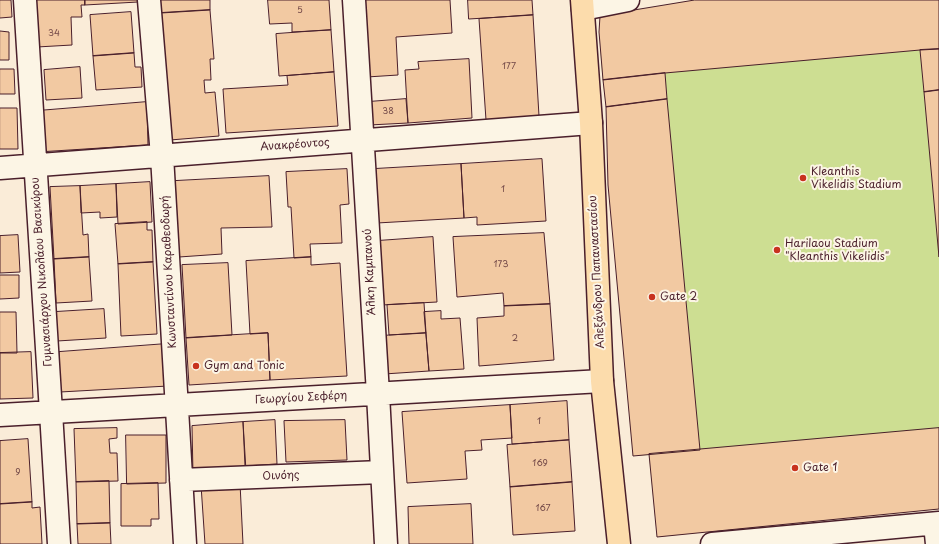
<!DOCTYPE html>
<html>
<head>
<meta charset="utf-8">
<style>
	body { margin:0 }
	canvas { display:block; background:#faecd8 }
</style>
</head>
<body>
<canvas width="939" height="544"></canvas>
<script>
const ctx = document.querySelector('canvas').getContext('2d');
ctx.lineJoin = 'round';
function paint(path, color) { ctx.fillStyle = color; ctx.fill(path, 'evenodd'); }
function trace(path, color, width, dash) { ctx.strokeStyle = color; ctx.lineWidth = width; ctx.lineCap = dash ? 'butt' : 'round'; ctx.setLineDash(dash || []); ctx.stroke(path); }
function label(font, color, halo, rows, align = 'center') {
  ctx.font = font + ' "Playpen Sans",sans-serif'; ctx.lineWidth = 4; ctx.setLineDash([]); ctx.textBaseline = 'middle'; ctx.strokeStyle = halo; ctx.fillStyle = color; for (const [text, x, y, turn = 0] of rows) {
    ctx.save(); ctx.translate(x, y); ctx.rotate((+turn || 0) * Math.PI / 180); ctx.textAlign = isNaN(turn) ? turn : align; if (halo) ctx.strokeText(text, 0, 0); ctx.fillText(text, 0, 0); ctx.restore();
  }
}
const green = new Path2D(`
	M695,0H939V509L657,537L649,455L633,456L616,269L606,107C602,77 599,46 600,16Z`);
const building = new Path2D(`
	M0,0H11L12,17L0,18Z
	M31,0H85V5H81L82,17H71L72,45L37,47Z
	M85,0H138V2L85,5Z
	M160,0H210V10L161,13Z
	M268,0H329L331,30L292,32V23L270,24Z
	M362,0H450L452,33L396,37L398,75L367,77Z
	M468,0H532L533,15L469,19Z
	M695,0H939V49L920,50L665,73L603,80L599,32L600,16Z
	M210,10L214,59H210L211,80H204L205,93L215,92L219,136L170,140L161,13Z
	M131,12L134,53L93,56L90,15Z
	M533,15L539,116L486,120L479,19Z
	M331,30L334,72L279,76L276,34Z
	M0,31L9,32V60H0Z
	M939,49V90L924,92L920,50Z
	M134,53L135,67H141L142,87L96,90L93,56Z
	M469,59L472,118L408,123L405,70L419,69L418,62Z
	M80,67L82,98L46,100L44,70Z
	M0,69H14L15,94H0Z
	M334,72L338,126L226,133L223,89L288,85L287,76Z
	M665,73L667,99L606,107L603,80Z
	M939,90V257L924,92Z
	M406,99L408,123L369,125L368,102Z
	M667,99L700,450L633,456L608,185L606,107Z
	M147,102L148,145L38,152L37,111Z
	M0,108H17L18,149H0Z
	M542,159L546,221L477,225V217L464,218L461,164Z
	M461,164L464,218L377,223L374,169Z
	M347,169L349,204L340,205L342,243L310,244L311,257L294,258L291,207H288L286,172Z
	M269,176L272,227L221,228L222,254L179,257L175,181Z
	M150,182L152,222L118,224L116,184Z
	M116,184L117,217L100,218V212L81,213L80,186Z
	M80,186L83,235L88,234L89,257L54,259L50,187Z
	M147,222V230H152L153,262L118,264L115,224Z
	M544,233L550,304L504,306L503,293L457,297L453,237Z
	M18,235L20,272L0,273V236Z
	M433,237L437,302L382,305L377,241Z
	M89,257L92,301L56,303L54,259Z
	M311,257V265L340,263L347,376L270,380L268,333L250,334L246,261Z
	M153,262L157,334L121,336L118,264Z
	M228,263L232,335L186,338L182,265Z
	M0,275H19V298L0,299Z
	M424,303L426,333L389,335L387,305Z
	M550,304L554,360L479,366L477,318L504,316V306Z
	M104,309L106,338L57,341L55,312Z
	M441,311V319L460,318L464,369L429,371L424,312Z
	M0,312H16L17,353H0Z
	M268,333L270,380L189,385L186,338Z
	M426,333L429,371L384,374L381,336Z
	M166,344L168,386L60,392L59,352Z
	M31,352L33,398L0,399V353Z
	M567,401L569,440L512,444L510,405Z
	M510,405L512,438L481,440L482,450L465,451L467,479L407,483L402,412Z
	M275,420L277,464L245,466L243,422Z
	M345,420L347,460L286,462L284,421Z
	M243,422L246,471L193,475L192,426Z
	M117,428V438L109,439L110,453H117L118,481L76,482L74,429Z
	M939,428V509L657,537L649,454Z
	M126,435H166V483L127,484Z
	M28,439L32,502L0,504V441Z
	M569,440L572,482L510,487L507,445Z
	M109,481L110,523L77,524L76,482Z
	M572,482L575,531L513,535L510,487Z
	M158,483L159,519H151V526H121V484Z
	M240,483L243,544H205L201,485Z
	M32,502V508L40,507L42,544H0V504Z
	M471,504L473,544H409L408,507Z
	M110,523L111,544H78L77,524Z`);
const minor = new Path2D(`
	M25,0L51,412L59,544
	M149,0L162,156L185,544
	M354,0L378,394L386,544
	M583,9L628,0
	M0,168L591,123
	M0,415L602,381
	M181,480L382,472
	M935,524L937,544
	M712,544L939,523`);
const major = new Path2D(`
	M582,0L591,123L602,381L619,544`);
const markers = [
	[803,178,4,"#c8321e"],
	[777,250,4,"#c8321e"],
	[652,297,4,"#c8321e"],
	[196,366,4,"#c8321e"],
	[795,468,4,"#c8321e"]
];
const numberNames = [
	["5",300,11],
	["34",54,34],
	["177",509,67],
	["38",388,112],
	["1",503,190],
	["173",501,265],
	["2",515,339],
	["1",539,422],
	["169",540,464],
	["9",18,473],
	["167",543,509]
];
const streetNames = [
	["Ανακρέοντος",295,145,-4],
	["Γυμνασιάρχου Νικολάου Βασικύρου",42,272,-94],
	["Κωνσταντίνου Καραθεοδωρή",169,272,-93],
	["Άλκη Καμπανού",370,272,-93],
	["Αλεξάνδρου Παπαναστασίου",597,272,-93],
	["Γεωργίου Σεφέρη",301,398,-3],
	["Οινόης",281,476,-2]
];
const poiNames = [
	["Kleanthis",811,172],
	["Vikelidis Stadium",811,185],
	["Harilaou Stadium",785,244],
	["\"Kleanthis Vikelidis\"",785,257],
	["Gate 2",660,297],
	["Gym and Tonic",204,366],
	["Gate 1",803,468]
];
paint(green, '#cdde92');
paint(building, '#f2c9a2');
trace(building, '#4a1f2b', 1);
trace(minor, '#4a1f2b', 25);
trace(major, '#4a1f2b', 25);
trace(minor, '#fcf5e5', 22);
trace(major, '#fcdcac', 22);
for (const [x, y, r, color] of markers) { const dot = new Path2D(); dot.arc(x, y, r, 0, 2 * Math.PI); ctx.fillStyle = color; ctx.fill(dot); trace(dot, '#fcf5e5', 1.5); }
label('9px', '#744a49', null, numberNames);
label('11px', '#4a1f2b', '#fcf5e5', streetNames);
label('11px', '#4a1f2b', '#fcf5e5', poiNames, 'left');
</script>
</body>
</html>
